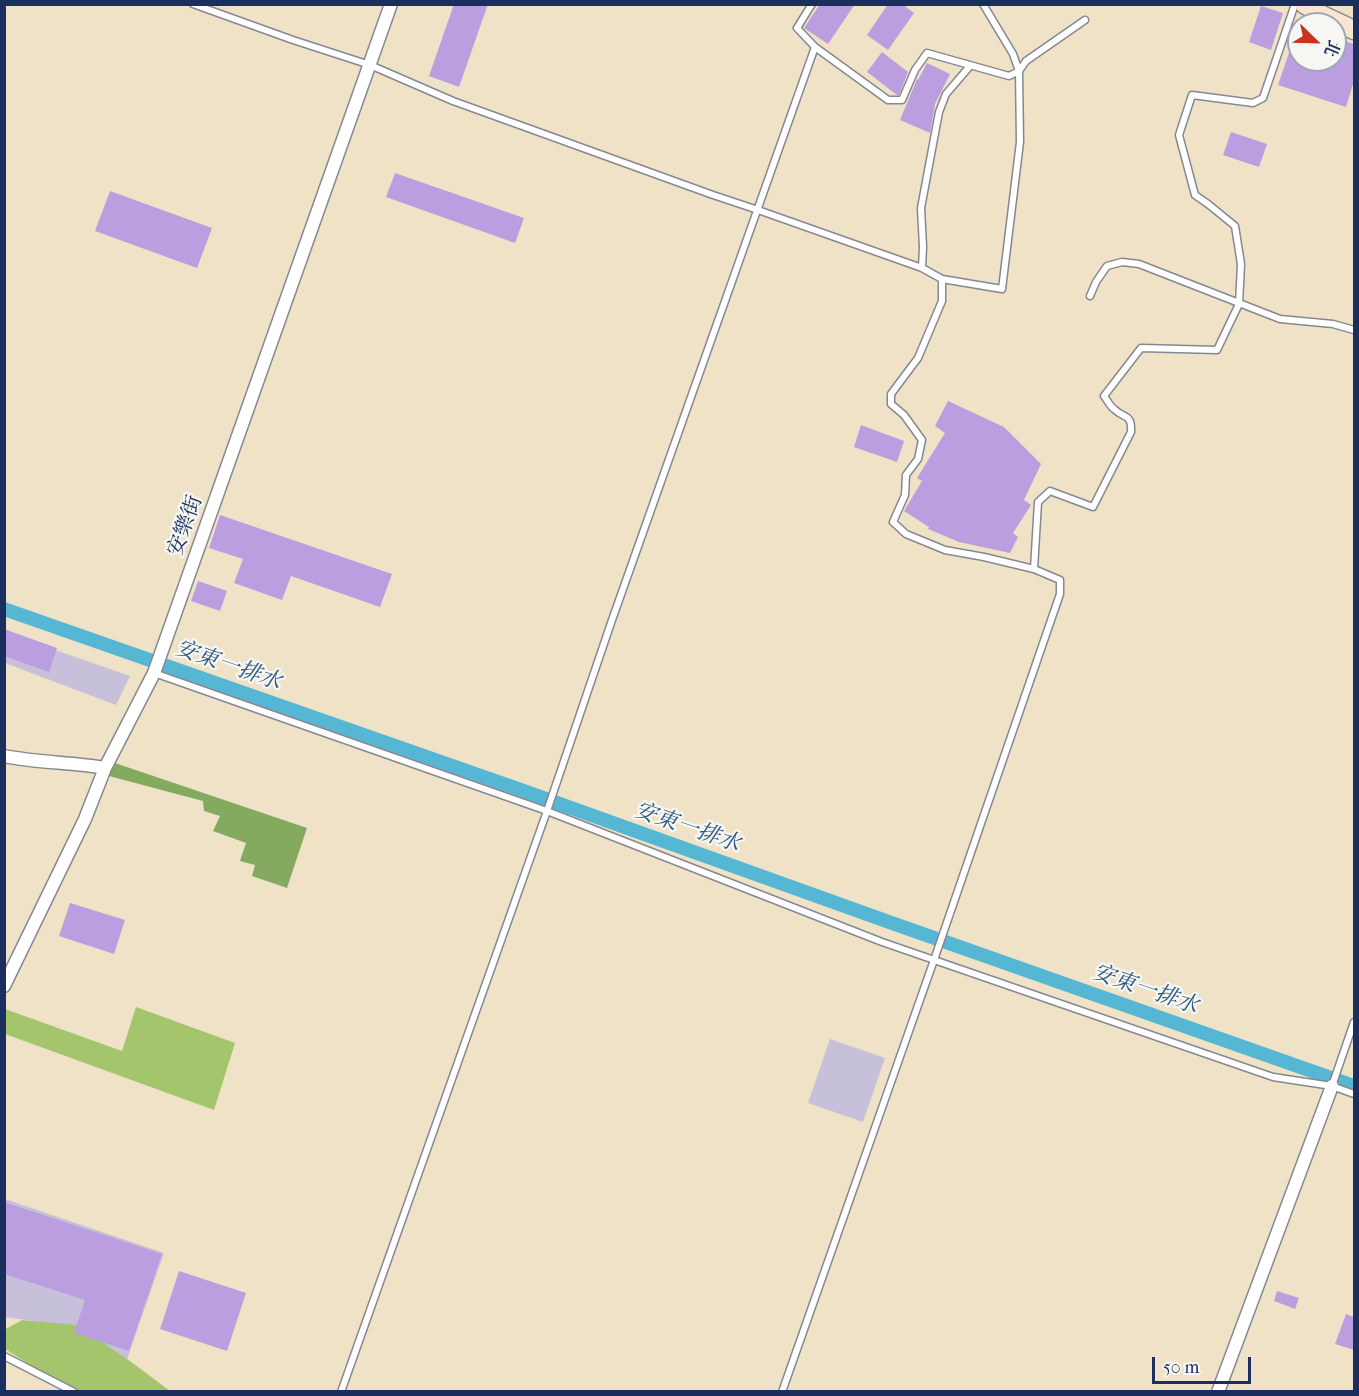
<!DOCTYPE html>
<html>
<head>
<meta charset="utf-8">
<style>
	body { margin:0 }
	#map { position:relative; width:1359px; height:1396px; overflow:hidden; background:#efe2c6; font-family:"IM FELL French Canon","Noto Serif TC",serif }
	canvas { display:block }
	.frame { position:absolute; inset:0; border:6px solid #1b2f5e; pointer-events:none }
	.north { position:absolute; left:1287px; top:12px; width:60px; height:60px; box-sizing:border-box; background:#f6f6f2; border:2px solid #9ea6b7; border-radius:50%; rotate:113deg; font-size:16px; font-weight:700; line-height:24px; text-align:center; color:#1b2f5e }
	.north::after { content:''; display:block; margin:auto; width:21px; height:27px; background:#c8321e; clip-path:polygon(50% 0,100% 100%,50% 72%,0 100%) }
	.scale { position:absolute; left:1152px; top:1357px; width:99px; height:27px; box-sizing:border-box; border:3px solid #1b2f5e; border-top:0; padding-left:8px; font-size:18px; line-height:21px; white-space:nowrap; color:#1b2f5e; -webkit-text-stroke:4px #f6f6f2; paint-order:stroke }
</style>
</head>
<body>
<div id="map">
<canvas width="1359" height="1396"></canvas>
<div class="frame"></div>
<div class="north">北</div>
<div class="scale">50 m</div>
</div>
<script>
const ctx = document.querySelector('canvas').getContext('2d');
ctx.lineJoin = 'round';
function paint(path, color) { ctx.fillStyle = color; ctx.fill(path, 'evenodd'); }
function trace(path, color, width, dash) { ctx.strokeStyle = color; ctx.lineWidth = width; ctx.lineCap = dash ? 'butt' : 'round'; ctx.setLineDash(dash || []); ctx.stroke(path); }
function label(font, color, halo, rows, align = 'center') {
  ctx.font = font + ' "IM FELL French Canon","Noto Serif TC",serif'; ctx.lineWidth = 4.5; ctx.setLineDash([]); ctx.textBaseline = 'middle'; ctx.strokeStyle = halo; ctx.fillStyle = color; for (const [text, x, y, turn = 0] of rows) {
    ctx.save(); ctx.translate(x, y); ctx.rotate((+turn || 0) * Math.PI / 180); ctx.textAlign = isNaN(turn) ? turn : align; if (halo) ctx.strokeText(text, 0, 0); ctx.fillText(text, 0, 0); ctx.restore();
  }
}
const industrial = new Path2D(`
	M4,632L130,676L116,705L5,663Z
	M830,1039L885,1058L863,1122L808,1103Z
	M5,1199L164,1253L126,1362L55,1324L5,1317Z`);
const green = new Path2D(`
	M136,1007L235,1043L214,1110L5,1034V1009L122,1051Z
	M22,1320L77,1325L130,1361L170,1391H76L64,1386L5,1349L4,1330Z`);
const forest = new Path2D(`
	M115,763L307,828L287,888L252,876L255,865L240,861L246,843L213,831L220,816L204,811L203,801L109,776Z`);
const canal = new Path2D(`
	M4,609L524,791L889,922L1354,1086`);
const building = new Path2D(`
	M454,4H488L459,87L429,76Z
	M820,4H855L828,44L804,28Z
	M888,4H902L914,13L888,50L867,35Z
	M1261,6L1283,13L1271,50L1249,42Z
	M1335,38L1354,44V81L1346,107L1278,85L1290,50L1299,53V60H1335Z
	M882,52L908,72L899,95H897L867,72Z
	M927,63L950,74L935,104L930,133L900,120L917,79L918,80Z
	M1231,132L1267,144L1259,167L1223,155Z
	M395,173L524,218L515,243L386,197Z
	M110,191L212,228L197,268L95,231Z
	M948,401L1004,427L1041,464L1024,500L1031,505L1013,533L1018,537L1010,553L959,542L928,529L929,527L904,511L922,481L917,478L945,433L935,426Z
	M861,425L904,441L897,462L854,447Z
	M220,515L392,574L380,607L291,576L282,600L234,583L243,559L209,548Z
	M198,581L227,591L220,611L191,601Z
	M4,629L57,648L49,672L4,656Z
	M70,903L125,920L114,954L59,936Z
	M4,1202L162,1254L129,1351L74,1333L85,1300L4,1274Z
	M179,1271L246,1293L227,1351L160,1329Z
	M1277,1291L1299,1298L1295,1309L1274,1301Z
	M1346,1314L1354,1317V1350L1335,1344Z`);
const lane = new Path2D(`
	M193,4L293,40L370,65L453,101L713,195L758,210L922,268
	M815,47L888,100H902L915,70L927,53L1009,76L1019,71L1026,61L1085,20
	M942,279L1002,289L1020,142L1019,71L1013,54L983,4
	M1090,296L1096,282L1107,266L1122,262L1139,264L1280,319L1333,324L1354,330
	M1034,569L1038,502L1050,491L1093,507L1131,432C1132,413 1124,419 1114,409C1110,406 1107,400 1104,396L1141,348L1217,350L1239,304L1241,264L1235,226L1208,204L1195,195L1179,135L1192,95L1253,103L1263,98L1295,4
	M154,673L547,811L882,942L1273,1077L1332,1086L1354,1094
	M1332,1086L1354,1022
	M4,1356L74,1392
	M341,1392L547,811L612,620L815,47L797,28L812,4
	M782,1392L934,960L1060,594V580L1034,569L984,557L945,550L906,534L893,522L905,495L906,475L918,459L922,440L904,415L891,404V394L918,358L942,301V279L922,268L923,247L921,208L939,112L946,94L970,66`);
const street = new Path2D(`
	M4,756C38,763 72,762 105,768
	M4,986L85,819L105,768L154,673L391,4
	M1218,1392L1332,1086`);
const secondary = new Path2D(`
	M1304,4L1324,16L1354,30`);
const streetNames = [
	["安樂街",186,526,-70]
];
const waterNames = [
	["安東一排水",228,666,19],
	["安東一排水",687,828,19],
	["安東一排水",1145,990,19]
];
paint(industrial, '#c6c0da');
paint(green, '#a5c56d');
paint(forest, '#84aa60');
trace(canal, '#55b7d4', 14);
paint(building, '#bb9edf');
trace(lane, '#858892', 9);
trace(street, '#858892', 15);
trace(secondary, '#858892', 21);
trace(lane, '#fff', 6);
trace(street, '#fff', 12);
trace(secondary, '#fde4d0', 18);
label('21px', '#1b2f5e', '#f6f6f2', streetNames);
label('italic 22px', '#2c5881', '#f6f6f2', waterNames);
</script>
</body>
</html>
